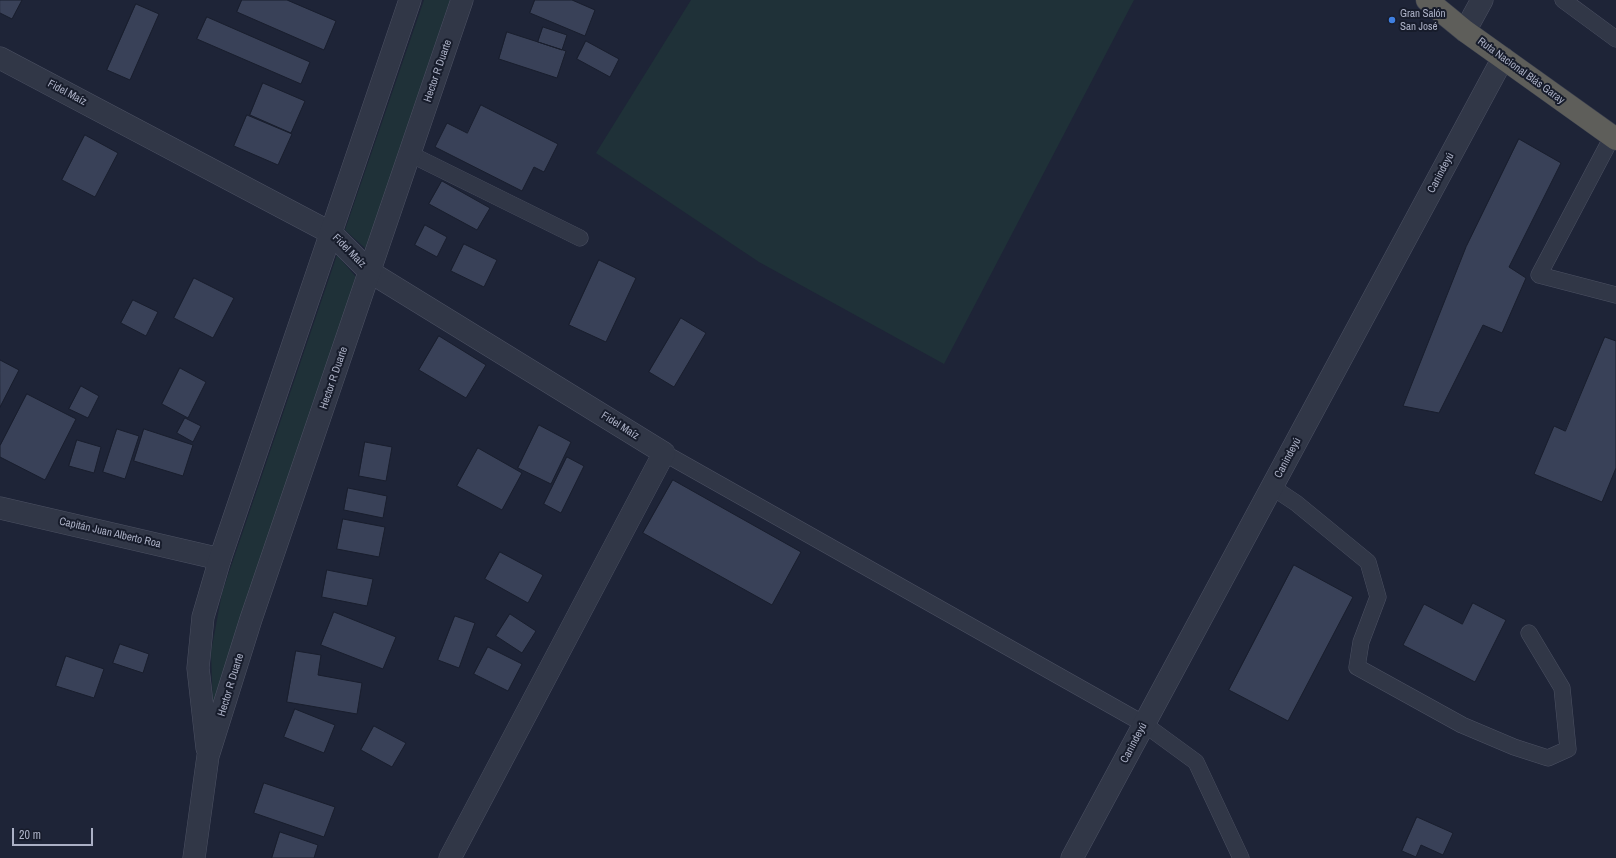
<!DOCTYPE html>
<html>
<head>
<meta charset="utf-8">
<style>
	body { margin:0 }
	#map { position:relative; width:1616px; height:858px; overflow:hidden; background:#1e2437; font-family:"Archivo Narrow",sans-serif }
	canvas { display:block }
	.scale { position:absolute; left:12px; top:828px; width:81px; height:18px; box-sizing:border-box; border:2px solid #abb0c5; border-top:0; padding-left:5px; font-size:12px; line-height:14px; white-space:nowrap; color:#abb0c5; -webkit-text-stroke:3px #171c2b; paint-order:stroke }
</style>
</head>
<body>
<div id="map">
<canvas width="1616" height="858"></canvas>
<div class="scale">20 m</div>
</div>
<script>
const ctx = document.querySelector('canvas').getContext('2d');
ctx.lineJoin = 'round';
function paint(path, color) { ctx.fillStyle = color; ctx.fill(path, 'evenodd'); }
function trace(path, color, width, dash) { ctx.strokeStyle = color; ctx.lineWidth = width; ctx.lineCap = dash ? 'butt' : 'round'; ctx.setLineDash(dash || []); ctx.stroke(path); }
function label(font, color, halo, rows, align = 'center') {
  ctx.font = font + ' "Archivo Narrow",sans-serif'; ctx.lineWidth = 4; ctx.setLineDash([]); ctx.textBaseline = 'middle'; ctx.strokeStyle = halo; ctx.fillStyle = color; for (const [text, x, y, turn = 0] of rows) {
    ctx.save(); ctx.translate(x, y); ctx.rotate((+turn || 0) * Math.PI / 180); ctx.textAlign = isNaN(turn) ? turn : align; if (halo) ctx.strokeText(text, 0, 0); ctx.fillText(text, 0, 0); ctx.restore();
  }
}
const green = new Path2D(`
	M424,0H450L366,249L345,230Z
	M691,0H1134L944,364L759,262L596,153Z
	M337,255L356,277L213,709L211,652L222,593Z`);
const building = new Path2D(`
	M0,0H22L12,19L0,13Z
	M242,0H287L336,21L324,50L237,12Z
	M535,0H572L595,10L585,36L530,13Z
	M136,4L159,14L130,80L107,70Z
	M207,17L310,62L301,84L197,39Z
	M543,27L567,35L562,50L538,42Z
	M507,32L566,51L557,78L499,59Z
	M586,41L619,59L610,77L577,59Z
	M263,83L305,101L291,133L250,115Z
	M481,105L558,144L544,172L534,167L522,191L435,147L447,123L467,133Z
	M247,115L292,134L278,165L234,146Z
	M85,135L118,153L95,197L62,180Z
	M1519,139L1561,163L1509,267L1526,278L1502,333L1483,325L1439,413L1403,406L1466,247Z
	M442,181L490,208L477,230L429,204Z
	M425,225L447,237L437,257L415,245Z
	M464,244L497,260L484,287L451,271Z
	M599,260L636,278L606,342L569,325Z
	M194,278L234,298L213,338L174,318Z
	M133,300L158,312L146,336L121,323Z
	M681,318L706,333L674,387L649,372Z
	M439,336L486,365L466,398L419,370Z
	M1605,337L1616,341V468L1602,502L1534,474L1554,426L1565,431Z
	M0,360L19,370L0,407Z
	M180,368L206,382L188,418L162,404Z
	M81,386L99,396L88,418L69,409Z
	M27,394L76,419L45,480L0,457V446Z
	M185,418L201,426L193,442L177,433Z
	M539,425L571,442L551,484L518,468Z
	M117,429L139,436L125,479L103,472Z
	M144,429L193,445L183,476L134,461Z
	M77,440L101,447L94,473L69,466Z
	M365,442L392,447L386,481L359,476Z
	M478,448L522,473L502,510L457,486Z
	M567,457L584,466L561,513L544,504Z
	M673,480L801,552L772,605L643,533Z
	M348,488L387,496L383,518L344,510Z
	M343,519L385,527L379,557L337,549Z
	M500,552L543,575L528,603L485,579Z
	M1294,565L1353,597L1288,721L1229,690Z
	M327,570L373,579L367,606L322,597Z
	M1473,603L1506,620L1475,682L1403,645L1424,604L1462,624Z
	M334,612L396,637L383,669L321,645Z
	M510,614L536,631L522,653L496,636Z
	M455,616L475,623L459,668L438,660Z
	M120,644L149,654L143,673L113,663Z
	M488,647L522,664L508,691L474,674Z
	M296,651L321,655L318,675L362,683L357,714L287,702Z
	M66,656L104,669L94,698L56,686Z
	M295,709L335,725L324,753L284,737Z
	M374,726L406,743L392,767L361,750Z
	M264,783L335,807L324,837L254,813Z
	M1417,817L1453,833L1443,855L1421,845L1416,857L1402,851Z
	M280,832L318,845L314,858H272Z`);
const service = new Path2D(`
	M1563,0L1616,39
	M1612,137L1539,275L1616,295
	M410,154L580,238
	M664,453L1144,724L1196,762L1241,858
	M1272,487L1296,503L1368,562L1378,597L1361,642L1357,667L1462,725L1514,747L1548,758L1568,749L1562,688L1529,633`);
const minor = new Path2D(`
	M1465,31L1482,0
	M0,58L331,233L370,272L664,453L450,858
	M0,508L220,559
	M1072,858L1503,58`);
const tertiary = new Path2D(`
	M207,748L198,668L203,617L220,559L410,0
	M194,858L208,756L251,619L462,0`);
const trunk = new Path2D(`
	M1427,0L1465,31L1616,139`);
const markers = [
	[1392,20,4,"#3f7fe0"]
];
const poiNames = [
	["Gran Salón",1400,14],
	["San José",1400,27]
];
const streetNames = [
	["Hector R Duarte",438,71,-71],
	["Ruta Nacional Blás Garay",1521,71,36],
	["Fidel Maíz",67,93,28],
	["Canindeyú",1441,173,-62],
	["Fidel Maíz",349,251,45],
	["Hector R Duarte",334,378,-71],
	["Fidel Maíz",620,426,32],
	["Canindeyú",1288,458,-62],
	["Capitán Juan Alberto Roa",110,533,13],
	["Hector R Duarte",231,685,-73],
	["Canindeyú",1134,743,-62]
];
paint(green, '#1f3138');
paint(building, '#394158');
trace(building, '#191e2d', 1);
trace(service, '#4c5163', 17);
trace(minor, '#4c5163', 23);
trace(tertiary, '#4c5163', 23);
trace(trunk, '#393e4e', 23);
trace(service, '#313747', 16);
trace(minor, '#313747', 22);
trace(tertiary, '#313747', 22);
trace(trunk, '#5e5e5a', 22);
for (const [x, y, r, color] of markers) { const dot = new Path2D(); dot.arc(x, y, r, 0, 2 * Math.PI); ctx.fillStyle = color; ctx.fill(dot); trace(dot, '#171c2b', 1.5); }
label('11px', '#abb0c5', '#171c2b', poiNames, 'left');
label('11px', '#abb0c5', '#171c2b', streetNames);
</script>
</body>
</html>
